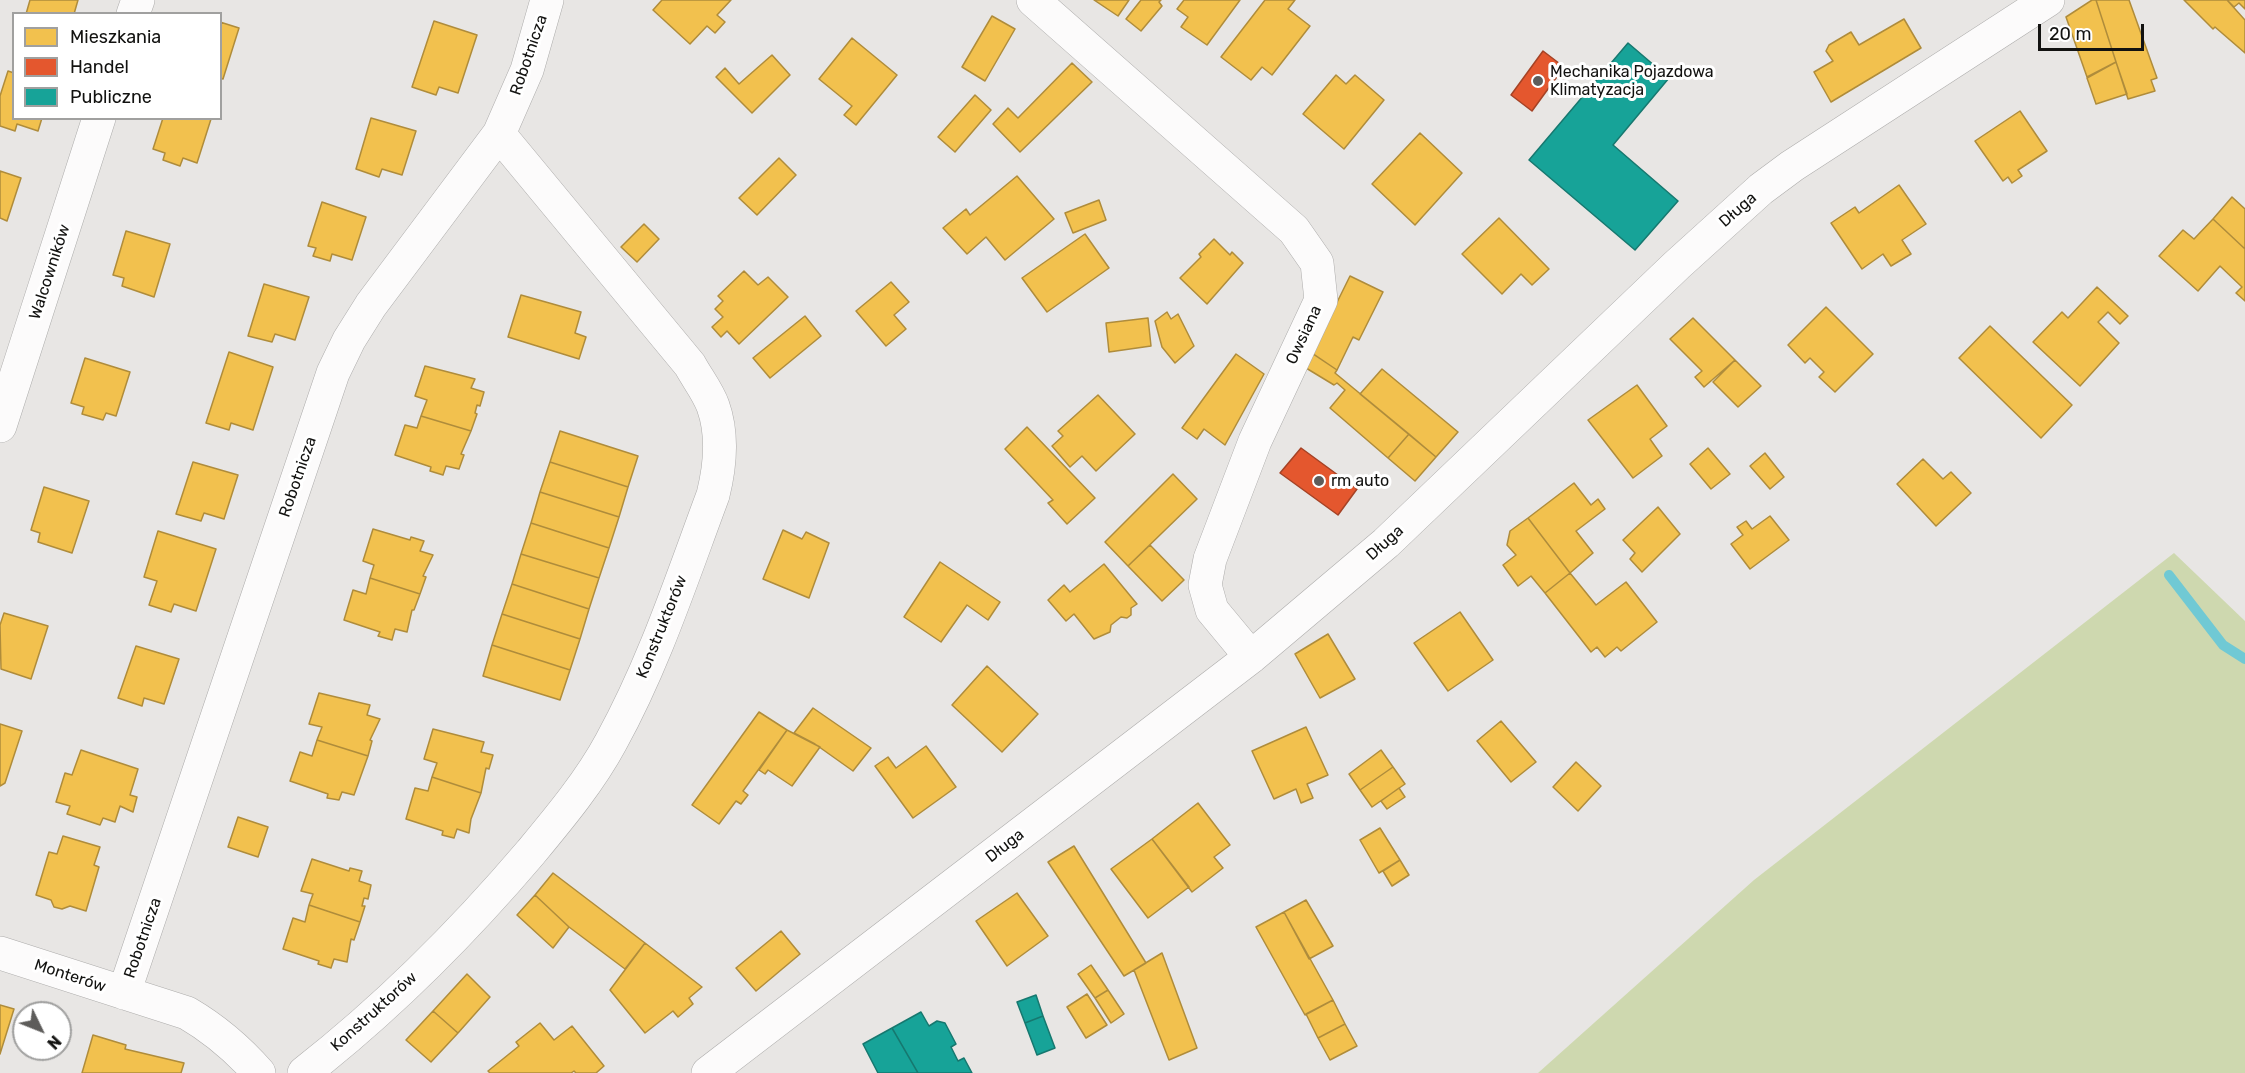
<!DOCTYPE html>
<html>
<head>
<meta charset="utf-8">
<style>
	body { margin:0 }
	#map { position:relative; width:2245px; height:1073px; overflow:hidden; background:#e8e6e4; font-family:Rubik,sans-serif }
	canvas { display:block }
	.legend { position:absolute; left:12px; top:12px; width:210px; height:108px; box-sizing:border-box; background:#fff; border:2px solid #a0a09f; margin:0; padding:8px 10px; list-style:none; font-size:18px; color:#121210 }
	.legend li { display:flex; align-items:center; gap:12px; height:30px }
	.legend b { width:30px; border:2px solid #a0a09f }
	.north { position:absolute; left:12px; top:1001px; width:60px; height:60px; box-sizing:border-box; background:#fff; border:2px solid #a0a09f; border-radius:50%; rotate:133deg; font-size:16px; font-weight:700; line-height:24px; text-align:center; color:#121210 }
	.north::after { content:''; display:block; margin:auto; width:21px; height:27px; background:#5d5c5a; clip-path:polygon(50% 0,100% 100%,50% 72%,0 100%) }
	.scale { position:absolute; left:2038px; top:24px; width:106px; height:27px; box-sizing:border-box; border:3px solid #121210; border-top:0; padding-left:8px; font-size:18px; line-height:21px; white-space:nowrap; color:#121210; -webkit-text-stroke:4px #fff; paint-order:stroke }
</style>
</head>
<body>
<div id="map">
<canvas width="2245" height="1073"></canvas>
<ul class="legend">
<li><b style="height:16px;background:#f2c14e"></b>Mieszkania</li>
<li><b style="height:16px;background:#e4572e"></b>Handel</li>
<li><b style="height:16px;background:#17a398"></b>Publiczne</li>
</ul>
<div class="north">N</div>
<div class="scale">20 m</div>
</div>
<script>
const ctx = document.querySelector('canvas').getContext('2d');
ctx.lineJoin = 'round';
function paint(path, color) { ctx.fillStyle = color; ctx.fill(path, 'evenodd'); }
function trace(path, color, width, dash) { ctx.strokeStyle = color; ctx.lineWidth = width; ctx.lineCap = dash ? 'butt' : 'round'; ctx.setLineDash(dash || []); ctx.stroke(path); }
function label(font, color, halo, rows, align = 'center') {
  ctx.font = font + ' Rubik,sans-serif'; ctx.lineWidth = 6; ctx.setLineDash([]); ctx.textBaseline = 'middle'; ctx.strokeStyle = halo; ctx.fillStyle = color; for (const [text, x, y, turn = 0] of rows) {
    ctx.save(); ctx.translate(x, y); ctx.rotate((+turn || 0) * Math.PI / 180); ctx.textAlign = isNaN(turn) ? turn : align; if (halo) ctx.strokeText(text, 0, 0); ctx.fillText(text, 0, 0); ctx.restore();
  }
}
const green = new Path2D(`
	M2174,553L2245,621V1073H1538L1754,880Z`);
const homes = new Path2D(`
	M30,0H78L74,14H26Z
	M662,0H731L717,15L725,22L715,33L707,26L690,44L653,10Z
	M1094,0H1129L1118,16Z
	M1141,0H1161L1159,2L1162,6L1141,31L1126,19Z
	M1184,0H1240L1207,45L1181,27L1188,17L1177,9Z
	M1265,0H1295L1288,9L1310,26L1272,75L1262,67L1251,80L1221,57Z
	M2092,0H2096L2116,62L2087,77L2066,17Z
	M2096,0H2129L2157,78L2151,80L2155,91L2128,99Z
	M2184,0H2227L2245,20V53L2215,27L2213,29Z
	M2227,0H2245V9L2239,3L2234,7Z
	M992,16L1015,29L985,81L962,67Z
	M1904,19L1921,48L1831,102L1814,72L1833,61L1826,51L1829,45L1851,32L1859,45Z
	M434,21L477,35L458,93L439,87L436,95L412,87Z
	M220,22L239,28L223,79L220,78Z
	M852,38L897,75L856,125L844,115L852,106L819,79Z
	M772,55L790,75L752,113L716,77L725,68L739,84Z
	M2116,62L2127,94L2096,104L2087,78Z
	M1072,63L1092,82L1020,152L993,124L1008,108L1018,118Z
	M8,71L14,73V118H42L38,131L17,124L15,131L0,126V96Z
	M1336,75L1346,84L1355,75L1384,100L1344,149L1303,114Z
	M975,95L991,110L955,152L938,137Z
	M2020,111L2047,151L2018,170L2022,176L2012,183L2008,177L2003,181L1975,141Z
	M163,118L211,119L197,163L183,158L180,166L163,160L165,153L153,149Z
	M371,118L416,131L402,175L382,169L379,177L356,169Z
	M1420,133L1462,173L1415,225L1372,184Z
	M779,158L796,175L757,215L739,198Z
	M0,171L21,178L7,221L0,218Z
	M1017,176L1054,219L1005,260L986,237L967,254L943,228L966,209L970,215Z
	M1899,185L1926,224L1902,240L1911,254L1891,266L1883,254L1862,269L1831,223L1855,207L1859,213Z
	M2232,197L2245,209V249L2213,219Z
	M1099,200L1106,220L1073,233L1065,213Z
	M322,202L366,217L352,260L332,254L330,261L313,256L316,248L308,246Z
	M1499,218L1549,269L1532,285L1521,274L1502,294L1462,254Z
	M2213,219L2245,249V301L2236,293L2242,287L2220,266L2198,291L2159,256L2183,230L2194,239Z
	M644,224L659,239L637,262L621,247Z
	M126,231L170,244L154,297L122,286L124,278L113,275Z
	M1085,234L1109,268L1047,312L1022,278Z
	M1214,239L1230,255L1232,252L1243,263L1207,304L1180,278L1201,257L1199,254Z
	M744,271L758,285L768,277L788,297L739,344L727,331L721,337L712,327L723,317L715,309L723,301L718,296Z
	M1350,276L1383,292L1359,340L1353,337L1337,370L1312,353Z
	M891,282L909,302L894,315L906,329L886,346L856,311Z
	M264,284L309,297L295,340L275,334L272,342L248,336Z
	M2097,287L2128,316L2120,324L2108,312L2098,322L2119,343L2080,386L2033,342L2062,312L2068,318Z
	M521,295L581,312L575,333L586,337L579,359L508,337Z
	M1826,307L1873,354L1835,392L1819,377L1824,372L1810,358L1805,363L1788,345Z
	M1167,312L1171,319L1178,314L1194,346L1175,363L1162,347L1155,321Z
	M805,316L821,336L770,378L753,358Z
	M1148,318L1151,346L1109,352L1106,323Z
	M1693,318L1735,360L1704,387L1695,377L1702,371L1670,339Z
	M1990,326L2072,405L2041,438L1959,358Z
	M229,352L273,367L253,430L231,423L229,430L206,423Z
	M1236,354L1264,374L1225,445L1204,429L1197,439L1182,428Z
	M1313,354L1337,370L1335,373L1409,434L1388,458L1330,408L1345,390L1337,383L1334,385L1306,368Z
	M85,358L130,372L116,416L106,413L103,420L82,414L84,407L71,403Z
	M1735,360L1761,386L1738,407L1713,382Z
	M425,366L475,379L471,388L484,392L480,406L477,405L475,413L477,414L471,431L421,416L427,400L415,396Z
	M1382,369L1458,432L1436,457L1360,394Z
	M1637,385L1667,426L1650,439L1662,456L1633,478L1588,420Z
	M1098,395L1135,434L1096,471L1082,456L1070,467L1052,446L1063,436L1058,431Z
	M421,416L471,431L461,454L464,455L459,469L446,466L443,475L430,471L431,467L395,455L405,425L417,428Z
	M1027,427L1095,498L1067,524L1048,503L1053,500L1005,449Z
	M560,431L638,456L628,487L550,462Z
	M1409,434L1436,457L1415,481L1388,458Z
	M1708,448L1730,474L1711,489L1690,464Z
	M1765,453L1784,477L1770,489L1750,466Z
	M1923,459L1943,479L1951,472L1971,493L1936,526L1897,484Z
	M193,462L238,475L224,519L204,513L201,521L176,514Z
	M550,462L628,487L619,517L540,492Z
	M1173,474L1197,499L1128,566L1105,542Z
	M1574,483L1591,505L1598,499L1605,509L1576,531L1593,553L1570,573L1528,518Z
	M44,487L89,501L72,553L38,542L40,533L31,530Z
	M540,492L619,517L609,548L531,523Z
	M1658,507L1680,534L1642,572L1630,559L1635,553L1623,540Z
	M1770,516L1789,540L1750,569L1731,544L1743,535L1737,527L1746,521L1752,529Z
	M1528,518L1570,573L1545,593L1531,576L1518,586L1503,565L1516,555L1507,545L1510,531Z
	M531,523L609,548L599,578L521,554Z
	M373,529L410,540L411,537L424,541L420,551L433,555L423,576L426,577L420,594L370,578L374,565L363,561Z
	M783,530L802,539L806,532L829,543L809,598L763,579Z
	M158,531L216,549L196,611L174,604L171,612L149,605L157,581L144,577Z
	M1150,545L1184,580L1162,601L1128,566Z
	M521,554L599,578L589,609L512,584Z
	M940,562L1000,602L988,620L967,605L941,642L904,617Z
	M1104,564L1137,604L1131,608V615L1127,618L1121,617L1111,625L1110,632L1094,639L1074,614L1066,621L1048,600L1064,585L1070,592Z
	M1570,573L1596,605L1626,582L1657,622L1621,651L1617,647L1605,657L1597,647L1591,652L1545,593Z
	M370,578L420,594L414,610H412L407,632L395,629L392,640L378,636L380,632L344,620L353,590L366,594Z
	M512,584L589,609L580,639L502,614Z
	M1460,612L1493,660L1448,691L1414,643Z
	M4,613L48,626L31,679L1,669L0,625Z
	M502,614L580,639L570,670L492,645Z
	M1328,634L1355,679L1320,698L1295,654Z
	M492,645L570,670L560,700L483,676Z
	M136,646L179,659L164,704L144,698L142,706L118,698Z
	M987,666L1038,714L1002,752L952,705Z
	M319,693L370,705L367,715L380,719L370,740L372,741L368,756L317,740L322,727L309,724Z
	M813,708L871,748L853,771L815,744L794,733Z
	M759,712L787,730L743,791L748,795L741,804L736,801L719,824L692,805Z
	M1501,721L1536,762L1511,782L1477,741Z
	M0,724L22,731L5,783L0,786Z
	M1306,727L1328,775L1307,784L1313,798L1301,803L1296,789L1274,799L1252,751Z
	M433,729L484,742L481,752L493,755L489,769L486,768L481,793L432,777L437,763L424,759Z
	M787,730L820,747L792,786L768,770L765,774L759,770Z
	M317,740L368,756L354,795L342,792L339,800L327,798L328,794L290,781L300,752L312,756Z
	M926,746L956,787L913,818L875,766L888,757L896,768Z
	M81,750L138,769L130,795L137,797L133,812L120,806L115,822L103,818L100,825L67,814L70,806L56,802L65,773L72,775Z
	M1381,750L1393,767L1360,790L1349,774Z
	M1576,762L1601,786L1578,811L1553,787Z
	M1393,767L1405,784L1372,807L1360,790Z
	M432,777L481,793L471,819L469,833L457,829L454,838L442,835L443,831L406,819L415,788L428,791Z
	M1399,788L1405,797L1387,809L1381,801Z
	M1198,803L1230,845L1214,857L1223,868L1192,892L1152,839Z
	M238,817L268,827L258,857L228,847Z
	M1380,828L1400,860L1379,873L1360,840Z
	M63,836L100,847L94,865L99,867L86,911L70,906L62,909L54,907L51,900L36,895L49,852L57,854Z
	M1152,839L1189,887L1148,918L1111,869Z
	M1074,846L1146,963L1124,976L1048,862Z
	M312,859L349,871L350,868L362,871L359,881L371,885L368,899L364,898L362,906H365L360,922L309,905L313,894L301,891Z
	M1400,860L1409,875L1392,886L1383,871Z
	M553,873L645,943L625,969L569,927L535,895Z
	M1017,893L1048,936L1007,966L976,921Z
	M535,895L569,927L553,948L517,915Z
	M1306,900L1333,946L1309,959L1284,912Z
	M309,905L360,922L354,940L351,939L347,962L334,959L331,968L318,964L319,961L283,949L293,918L305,922Z
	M1284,912L1333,1000L1305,1015L1256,927Z
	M781,931L800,954L756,991L736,968Z
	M645,943L702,987L689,998L693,1004L678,1017L673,1011L645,1033L610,990Z
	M1162,953L1197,1048L1169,1060L1134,970Z
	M1091,965L1108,990L1095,998L1078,974Z
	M467,974L490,997L458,1033L433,1011Z
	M1108,990L1124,1014L1111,1023L1095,998Z
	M1087,994L1107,1025L1086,1038L1067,1007Z
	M1333,1000L1345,1024L1318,1038L1306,1014Z
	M0,1005L14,1009L0,1054Z
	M433,1011L458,1033L431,1062L406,1040Z
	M540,1023L554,1040L572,1026L604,1066L596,1073H576L574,1071L571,1073H490L488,1071L519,1046L516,1042Z
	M1345,1024L1357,1046L1330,1060L1318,1038Z
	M93,1035L126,1045L125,1049L184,1063L181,1073H82Z`);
const shops = new Path2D(`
	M1543,51L1564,67L1532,111L1511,95Z
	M1301,448L1357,489L1338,515L1280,473Z`);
const public = new Path2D(`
	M1628,43L1669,78L1613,145L1678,201L1635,250L1529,160Z
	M1036,995L1043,1016L1025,1023L1017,1002Z
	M921,1012L929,1026L937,1021L945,1023L956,1044L951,1047L958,1061L964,1058L972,1073H918L892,1028Z
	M1043,1016L1055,1048L1037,1055L1025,1023Z
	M892,1028L918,1073H878L863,1044Z`);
const stream = new Path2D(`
	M2169,575L2223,645L2245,659`);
const street = new Path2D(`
	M1033,0L1294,230L1317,263L1321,300L1255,441L1210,559L1205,585L1212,610L1251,657
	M133,14L138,0
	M0,426L99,118
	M0,953L187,1013C216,1030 237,1048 259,1073
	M124,993L333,373L349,340L371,305L499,134L527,70L547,0
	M304,1073C387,1008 463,932 531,852C560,817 590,781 611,742C654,664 682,578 713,495C720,467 723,434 713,406C708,392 697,378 690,365L499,134
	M708,1073L1251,657L1386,543L1677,265L1761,189L1792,166L2048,0`);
const markers = [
	[1538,81,6,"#5d5c5a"],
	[1319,481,6,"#5d5c5a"]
];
const streetNames = [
	["Robotnicza",529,55,-71],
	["Długa",1738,210,-41],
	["Walcowników",50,272,-72],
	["Owsiana",1304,335,-65],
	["Robotnicza",298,477,-71],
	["Długa",1385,543,-42],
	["Konstruktorów",662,627,-68],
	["Długa",1005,846,-38],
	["Robotnicza",143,938,-71],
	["Monterów",70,976,18],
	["Konstruktorów",374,1012,-42]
];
const poiNames = [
	["Mechanika Pojazdowa",1550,72],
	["Klimatyzacja",1550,90],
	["rm auto",1331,481]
];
paint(green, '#ced8af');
paint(homes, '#f2c14e');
trace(homes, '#af8c3b', 1.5);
paint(shops, '#e4572e');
trace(shops, '#a54225', 1.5);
paint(public, '#17a398');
trace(public, '#16786f', 1.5);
trace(stream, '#70c9d4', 10);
trace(street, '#adacab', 34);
trace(street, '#fcfbfb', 33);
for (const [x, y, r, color] of markers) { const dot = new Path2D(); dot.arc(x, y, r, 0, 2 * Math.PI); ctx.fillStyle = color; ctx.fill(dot); trace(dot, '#fff', 2); }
label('16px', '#121210', '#fff', streetNames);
label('16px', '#121210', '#fff', poiNames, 'left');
</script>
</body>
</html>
